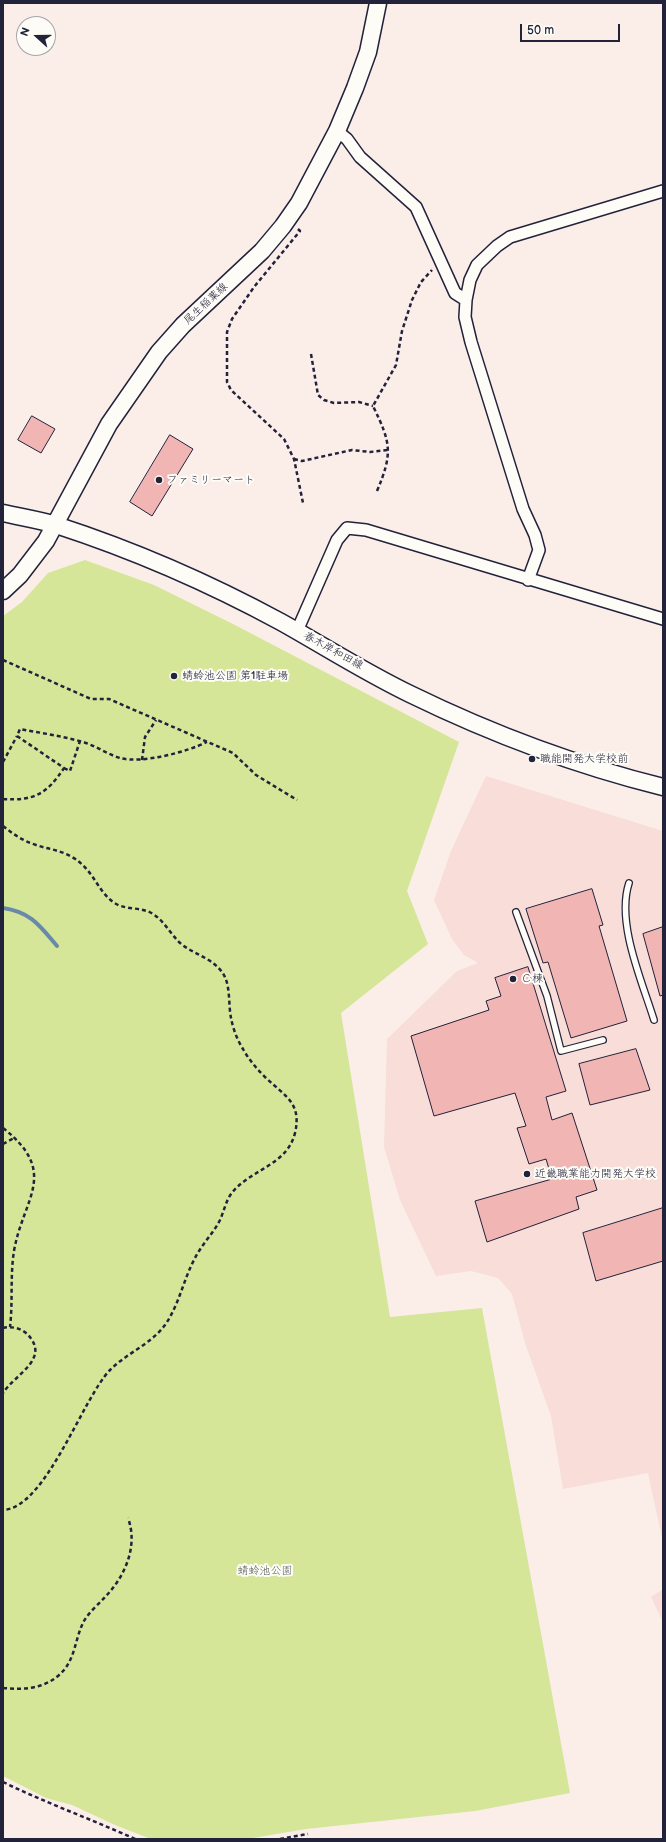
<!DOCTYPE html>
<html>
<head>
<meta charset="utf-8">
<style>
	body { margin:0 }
	#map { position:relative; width:666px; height:1842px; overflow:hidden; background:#fbeee9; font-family:"Balsamiq Sans",sans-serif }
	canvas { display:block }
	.frame { position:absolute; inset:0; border:4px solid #22223b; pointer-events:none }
	.north { position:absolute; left:16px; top:16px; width:40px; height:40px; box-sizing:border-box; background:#fdfcf7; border:1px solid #a5a5ac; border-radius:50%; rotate:291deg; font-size:11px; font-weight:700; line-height:16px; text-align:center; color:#22223b }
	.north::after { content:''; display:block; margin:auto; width:14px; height:18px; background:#22223b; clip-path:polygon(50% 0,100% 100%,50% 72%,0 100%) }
	.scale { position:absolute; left:520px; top:24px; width:100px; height:18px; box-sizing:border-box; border:2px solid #22223b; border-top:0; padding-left:5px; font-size:12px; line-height:14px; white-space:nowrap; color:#22223b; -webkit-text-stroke:3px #fdfcf7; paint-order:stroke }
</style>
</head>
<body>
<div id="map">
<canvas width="666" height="1842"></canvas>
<div class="frame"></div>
<div class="north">N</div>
<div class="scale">50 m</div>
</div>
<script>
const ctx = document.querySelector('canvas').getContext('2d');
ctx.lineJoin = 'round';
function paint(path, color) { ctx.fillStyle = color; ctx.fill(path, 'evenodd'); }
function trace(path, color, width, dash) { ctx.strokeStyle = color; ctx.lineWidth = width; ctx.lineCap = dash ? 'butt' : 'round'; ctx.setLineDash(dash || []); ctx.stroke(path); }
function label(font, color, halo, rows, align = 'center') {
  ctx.font = font + ' "Balsamiq Sans","Klee One",sans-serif'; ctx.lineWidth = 4; ctx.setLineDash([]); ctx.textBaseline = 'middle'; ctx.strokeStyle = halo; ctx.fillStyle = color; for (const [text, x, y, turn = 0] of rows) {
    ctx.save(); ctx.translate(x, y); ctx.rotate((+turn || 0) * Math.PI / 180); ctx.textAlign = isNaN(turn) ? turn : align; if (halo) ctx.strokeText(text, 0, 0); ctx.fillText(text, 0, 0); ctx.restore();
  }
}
const built = new Path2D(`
	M486,776L663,831V1543L648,1473L563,1489L551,1416L525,1343L512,1294L498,1278L471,1271L436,1276L400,1200L384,1147L387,1039L457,971L478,963L464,955L452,939L434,900L451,851Z
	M663,1589V1622L651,1597Z`);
const green = new Path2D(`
	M85,560L154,585L233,624L459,742L407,891L428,944L341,1013L390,1317L482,1308L570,1793L475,1811L306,1829L247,1839H151L115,1825L72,1805L46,1798L3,1776V616L22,602L48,573Z`);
const stream = new Path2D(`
	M3,908C31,912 40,926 57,946`);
const building = new Path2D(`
	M32,416L55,429L41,453L18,440Z
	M170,435L193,449L152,516L130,502Z
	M592,889L603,925L599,926L627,1021L571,1038L548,962L543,963L526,909Z
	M663,927V995L660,996L643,934Z
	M528,967L566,1091L546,1097L552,1120L572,1113L597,1190L576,1197L579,1209L487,1242L475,1201L552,1179L546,1159L529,1164L517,1128L526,1126L515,1093L434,1116L411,1036L489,1010L486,1001L501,996L495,978Z
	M636,1049L650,1090L590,1105L579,1064Z
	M663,1208V1261L596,1281L583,1233Z`);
const path = new Path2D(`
	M298,229L300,231L254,287L232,319L227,332V382L231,390L284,439L294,459L303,503
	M311,354L318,395L324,400L334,403L359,402L373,406
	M294,459L302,461L352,450L370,452L388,450
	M377,491C393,453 391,443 373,406L396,365L402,331L412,300L421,282L432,270
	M3,660L91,699H109L233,753L256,775L297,800
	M142,760L145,737L156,720
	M3,762L17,736
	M64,768L70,771L80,741
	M3,799C34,801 47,794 64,768L17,736L20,729C41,733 62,736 83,742C96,746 107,754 120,758C141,764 187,752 207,742
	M3,826C13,834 23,841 36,845C48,849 60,850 72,857C94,870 96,889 113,902C125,911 141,906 153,914C164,921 170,933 179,942C192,954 211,957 222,972C231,984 228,1003 231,1018C233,1028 237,1040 243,1049C249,1060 257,1069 266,1078C285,1096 302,1103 295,1133C287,1166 250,1169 231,1194C226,1201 224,1211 220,1220C213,1234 201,1245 194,1260C183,1281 179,1305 165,1325C151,1344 127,1353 110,1370C82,1399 46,1508 3,1510
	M3,1128C60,1173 23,1198 14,1251C10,1276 13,1302 10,1327
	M3,1144L14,1138
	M3,1328C11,1326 20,1328 26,1333C53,1358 14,1375 3,1393
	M3,1688C23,1690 42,1689 58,1676C76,1661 74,1640 84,1621C89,1612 99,1604 106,1596C126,1575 138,1545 128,1518
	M3,1782C46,1803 91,1819 135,1839
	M280,1839L308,1834`);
const lane = new Path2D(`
	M629,883C616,923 642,981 654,1020
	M516,912L547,996L561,1051L603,1040`);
const street = new Path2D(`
	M337,131L347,139L360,157L416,207L455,293L466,300
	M528,580L539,550L535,535L523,509L471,342L465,317L466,300L470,280L477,265L497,246L510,237L663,191
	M297,631L337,540L347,528L366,530L663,619`);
const secondary = new Path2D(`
	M3,513C20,517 39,520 56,525C133,550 209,583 281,622C324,646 366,673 410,694C492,734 574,765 663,787
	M3,591L20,575L46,541L109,424L159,352L183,325L262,251L283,226L299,203L337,131L355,88L368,52L378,3`);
const markers = [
	[159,480,4,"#22223b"],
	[174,676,4,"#22223b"],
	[532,759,4,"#22223b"],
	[513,979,4,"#22223b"],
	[527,1174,4,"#22223b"]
];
const streetNames = [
	["尾生稲葉線",206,304,-43],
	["春木岸和田線",333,651,29]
];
const poiNames = [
	["ファミリーマート",167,480],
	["蜻蛉池公園 第1駐車場",182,676],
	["職能開発大学校前",540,759],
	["Ｃ棟",521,979],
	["近畿職業能力開発大学校",535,1174]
];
const parkNames = [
	["蜻蛉池公園",265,1571]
];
paint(built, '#f8ddd9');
paint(green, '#d5e699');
trace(stream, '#6989ab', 4);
paint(building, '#f1b5b3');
trace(building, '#22223b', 1);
trace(lane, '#22223b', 8);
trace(street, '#22223b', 14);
trace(secondary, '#22223b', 19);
trace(path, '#22223b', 2.5, [4, 3]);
trace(lane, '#fdfcf7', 5.5);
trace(street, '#fdfcf7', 11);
trace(secondary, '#fdfcf7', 16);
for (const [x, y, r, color] of markers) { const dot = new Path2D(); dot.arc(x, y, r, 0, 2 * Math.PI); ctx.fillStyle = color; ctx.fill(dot); trace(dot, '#fdfcf7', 1.5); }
label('11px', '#22223b', '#fdfcf7', streetNames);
label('11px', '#22223b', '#fdfcf7', poiNames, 'left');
label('11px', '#585d57', '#fdfcf7', parkNames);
</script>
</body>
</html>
